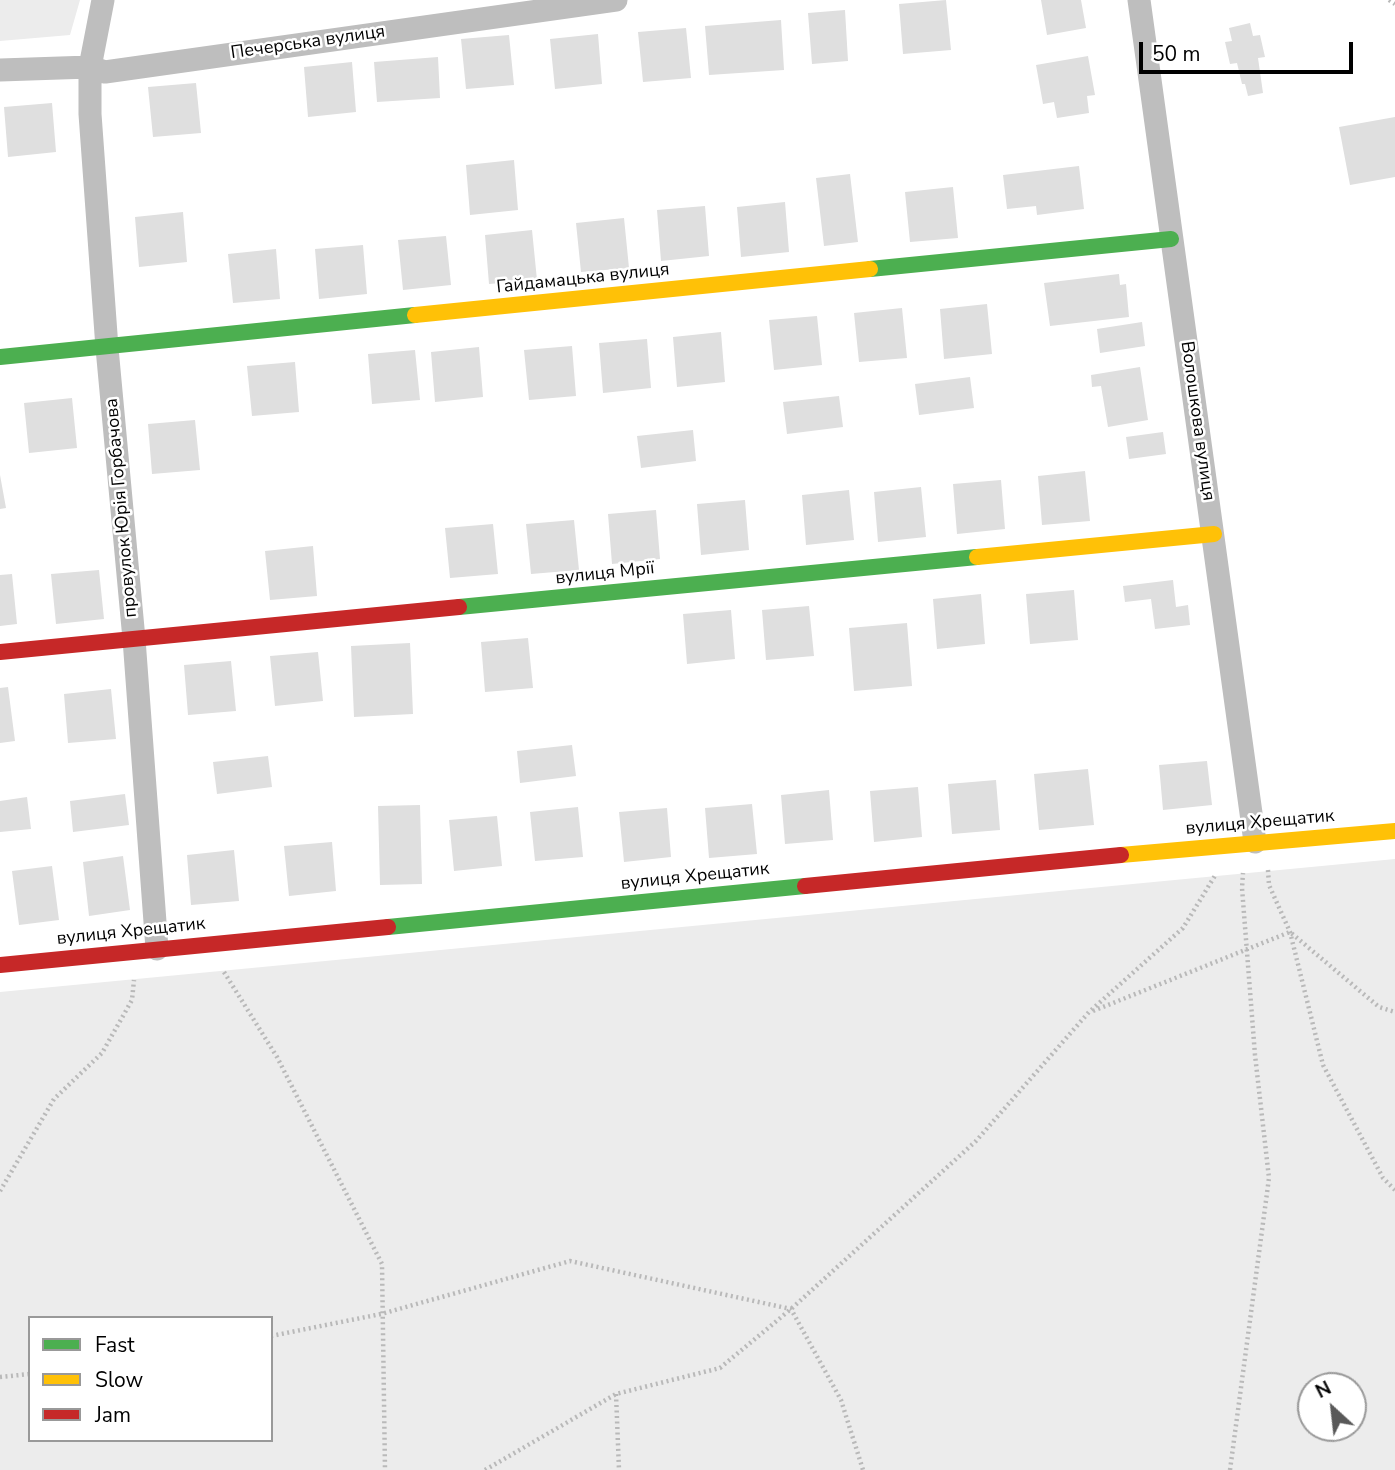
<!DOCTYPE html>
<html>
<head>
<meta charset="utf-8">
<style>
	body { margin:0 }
	#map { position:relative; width:1395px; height:1470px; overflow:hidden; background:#fff; font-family:"Nunito Sans",sans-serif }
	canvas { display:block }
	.legend { position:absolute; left:28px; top:1316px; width:245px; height:126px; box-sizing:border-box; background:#fff; border:2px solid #999; margin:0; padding:9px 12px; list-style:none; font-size:21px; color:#000 }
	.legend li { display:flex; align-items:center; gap:14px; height:35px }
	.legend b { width:35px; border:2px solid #999 }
	.north { position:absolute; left:1297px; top:1372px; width:70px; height:70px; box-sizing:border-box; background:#fff; border:2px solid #999; border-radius:50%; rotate:333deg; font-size:19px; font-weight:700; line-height:28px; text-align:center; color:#000 }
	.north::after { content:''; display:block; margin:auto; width:24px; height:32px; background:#595959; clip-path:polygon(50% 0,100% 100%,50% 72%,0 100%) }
	.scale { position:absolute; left:1139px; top:42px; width:214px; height:32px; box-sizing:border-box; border:4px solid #000; border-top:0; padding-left:9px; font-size:21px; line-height:24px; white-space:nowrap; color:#000; -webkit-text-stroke:5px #fff; paint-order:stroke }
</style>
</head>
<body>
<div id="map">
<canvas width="1395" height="1470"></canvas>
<ul class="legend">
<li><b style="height:9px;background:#4caf50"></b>Fast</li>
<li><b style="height:9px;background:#ffc107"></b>Slow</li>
<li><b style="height:9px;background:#c62828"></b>Jam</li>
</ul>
<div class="north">N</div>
<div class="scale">50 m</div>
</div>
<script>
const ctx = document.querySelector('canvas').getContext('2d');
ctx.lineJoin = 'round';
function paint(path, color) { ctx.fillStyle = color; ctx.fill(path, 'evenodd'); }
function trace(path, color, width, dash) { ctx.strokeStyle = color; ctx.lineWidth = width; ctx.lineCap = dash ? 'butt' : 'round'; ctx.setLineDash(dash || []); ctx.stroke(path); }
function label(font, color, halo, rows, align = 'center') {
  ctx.font = font + ' "Nunito Sans",sans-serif'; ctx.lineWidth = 5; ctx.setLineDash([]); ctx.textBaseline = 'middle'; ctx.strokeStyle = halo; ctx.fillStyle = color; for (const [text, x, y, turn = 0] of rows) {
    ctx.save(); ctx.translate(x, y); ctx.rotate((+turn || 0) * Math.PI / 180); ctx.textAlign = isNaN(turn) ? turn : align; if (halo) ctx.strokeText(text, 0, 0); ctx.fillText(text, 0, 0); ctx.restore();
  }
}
const green = new Path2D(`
	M0,0H80L70,35L0,41Z
	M1395,859V1470H0V992ZM30,1318H271V1440H30ZM1311,1386H1353V1428H1311Z`);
const building = new Path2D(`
	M946,0L951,50L903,54L899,4Z
	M1041,0H1081L1086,28L1047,35Z
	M845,10L848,61L812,64L808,13Z
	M781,20L784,70L709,75L705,26Z
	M1250,23L1253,36L1260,35L1265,57L1258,58L1263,93L1248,96L1245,84H1242L1237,63L1230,64L1225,42L1232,41L1229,28Z
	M686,28L691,78L643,82L638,32Z
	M598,34L602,84L555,89L550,39Z
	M509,35L514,85L466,89L461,39Z
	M1088,56L1095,95L1087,96L1089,113L1057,118L1054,102L1043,104L1036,65Z
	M438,57L440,98L377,102L374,62Z
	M352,62L356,112L308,117L304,67Z
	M196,83L201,133L153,137L148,87Z
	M52,103L56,152L8,157L4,107Z
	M1395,117V177L1350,185L1339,127Z
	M514,160L518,210L470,215L466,165Z
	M1079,166L1084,209L1037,215L1036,206L1007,209L1003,175Z
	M850,174L858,242L824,246L816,178Z
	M953,187L958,238L910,242L905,192Z
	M785,202L789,252L741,257L737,207Z
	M705,206L709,256L661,261L657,210Z
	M183,212L187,262L139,267L135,217Z
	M624,218L629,268L581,272L576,223Z
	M532,230L537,280L489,284L485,235Z
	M446,236L451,285L403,290L398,240Z
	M363,245L367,294L319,299L315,249Z
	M276,249L280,299L233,303L228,254Z
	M1119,274L1120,285L1126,284L1129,317L1050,326L1044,283Z
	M987,304L992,354L944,359L940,309Z
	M902,308L907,358L859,362L854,313Z
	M817,316L822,365L774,370L769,320Z
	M1142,322L1145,346L1100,353L1097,329Z
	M721,332L725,382L677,387L673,337Z
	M647,339L651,388L603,393L599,343Z
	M572,346L576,396L529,400L524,350Z
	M479,347L483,397L435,402L431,352Z
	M415,350L420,400L372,404L368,354Z
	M295,362L299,412L252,416L247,366Z
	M1140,367L1148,420L1108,427L1101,386L1092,387L1091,375Z
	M970,377L974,408L919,415L915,384Z
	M839,396L843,427L787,434L783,402Z
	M72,398L77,448L29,453L24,403Z
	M195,420L200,470L152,474L148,424Z
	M693,430L696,461L641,468L637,436Z
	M1163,432L1166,454L1129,459L1126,437Z
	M1085,471L1090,521L1042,525L1038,476Z
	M0,475L6,508L0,509Z
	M1001,480L1005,529L957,534L953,484Z
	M921,487L926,537L878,542L874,492Z
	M849,490L854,540L806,545L802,495Z
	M745,500L749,550L701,555L697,504Z
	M656,510L660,559L612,564L608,514Z
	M574,520L579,570L531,574L526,524Z
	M493,524L498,574L450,578L445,528Z
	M313,546L317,596L270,600L265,551Z
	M99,570L104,619L56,624L51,574Z
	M12,574L17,624L0,626V575Z
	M1173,580L1176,607L1188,605L1190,625L1155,629L1151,599L1125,602L1123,586Z
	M1074,590L1078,640L1030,644L1026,594Z
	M981,594L985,644L937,649L933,599Z
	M809,606L814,656L766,660L762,610Z
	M731,610L735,659L687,664L683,614Z
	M907,623L912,686L854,691L849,628Z
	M528,638L533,688L485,692L481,642Z
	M410,643L413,714L354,717L351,646Z
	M318,652L323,701L275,706L270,656Z
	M231,661L236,711L188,715L184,665Z
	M8,687L15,741L0,743V688Z
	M111,689L116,739L68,743L64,694Z
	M572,745L576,776L520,783L517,751Z
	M268,756L272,787L217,794L213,762Z
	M1207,761L1212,805L1163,810L1159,765Z
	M1088,769L1094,825L1039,830L1034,774Z
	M996,780L1000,830L952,834L948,784Z
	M918,787L922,837L874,842L870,791Z
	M829,790L833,840L785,844L781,795Z
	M125,794L129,825L73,832L70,801Z
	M27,797L31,829L0,832V801Z
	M752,804L757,854L709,858L705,808Z
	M420,805L422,884L380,885L378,806Z
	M578,807L583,857L535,861L530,812Z
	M667,808L671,857L624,862L619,812Z
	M497,816L502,866L454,871L449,820Z
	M332,842L336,891L289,896L284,846Z
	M234,850L239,901L191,905L187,855Z
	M123,856L130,910L89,916L83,862Z
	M52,866L59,920L19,925L12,871Z`);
const path = new Path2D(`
	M1389,0L1395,4
	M1268,870L1269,885L1290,932L1323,1065L1383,1178L1395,1190
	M224,972L277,1057L382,1264L385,1470
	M1093,1011L1290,932L1379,1007L1395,1012
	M0,1191L54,1099L102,1053L132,1000L134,980
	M271,1336L381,1314L570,1261L791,1309L841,1400L863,1470
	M0,1377L30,1374
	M616,1394L619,1470
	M485,1470L616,1394L720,1368L791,1309L976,1141L1089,1012L1183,928L1216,874
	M1230,1470L1269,1178L1255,1055L1242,888L1243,873`);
const street = new Path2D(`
	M103,0L90,67V114L107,348L134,639L157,949
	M1139,0L1255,842
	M0,70L90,67L105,72L616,0`);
const fast = new Path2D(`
	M870,269L1171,239
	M0,357L415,315
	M459,607L977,557
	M388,927L805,886`);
const slow = new Path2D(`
	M415,315L870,269
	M977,557L1214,534
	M1121,855L1395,831`);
const jam = new Path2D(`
	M0,652L459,607
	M805,886L1121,855
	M0,965L388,927`);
const streetNames = [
	["Печерська вулиця",308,43,-8],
	["Гайдамацька вулиця",583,279,-6],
	["Волошкова вулиця",1197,421,82],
	["провулок Юрія Горбачова",122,508,-95],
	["вулиця Мрії",605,574,-6],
	["вулиця Хрещатик",1260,823,-5],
	["вулиця Хрещатик",695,877,-6],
	["вулиця Хрещатик",131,932,-6]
];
paint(green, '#ececec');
paint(building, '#dfdfdf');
trace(path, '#b9b9b9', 4.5, [2, 3.5]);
trace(street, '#bebebe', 23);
trace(fast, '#4caf50', 16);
trace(slow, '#ffc107', 16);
trace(jam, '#c62828', 16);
label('18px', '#000', '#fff', streetNames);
</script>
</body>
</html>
